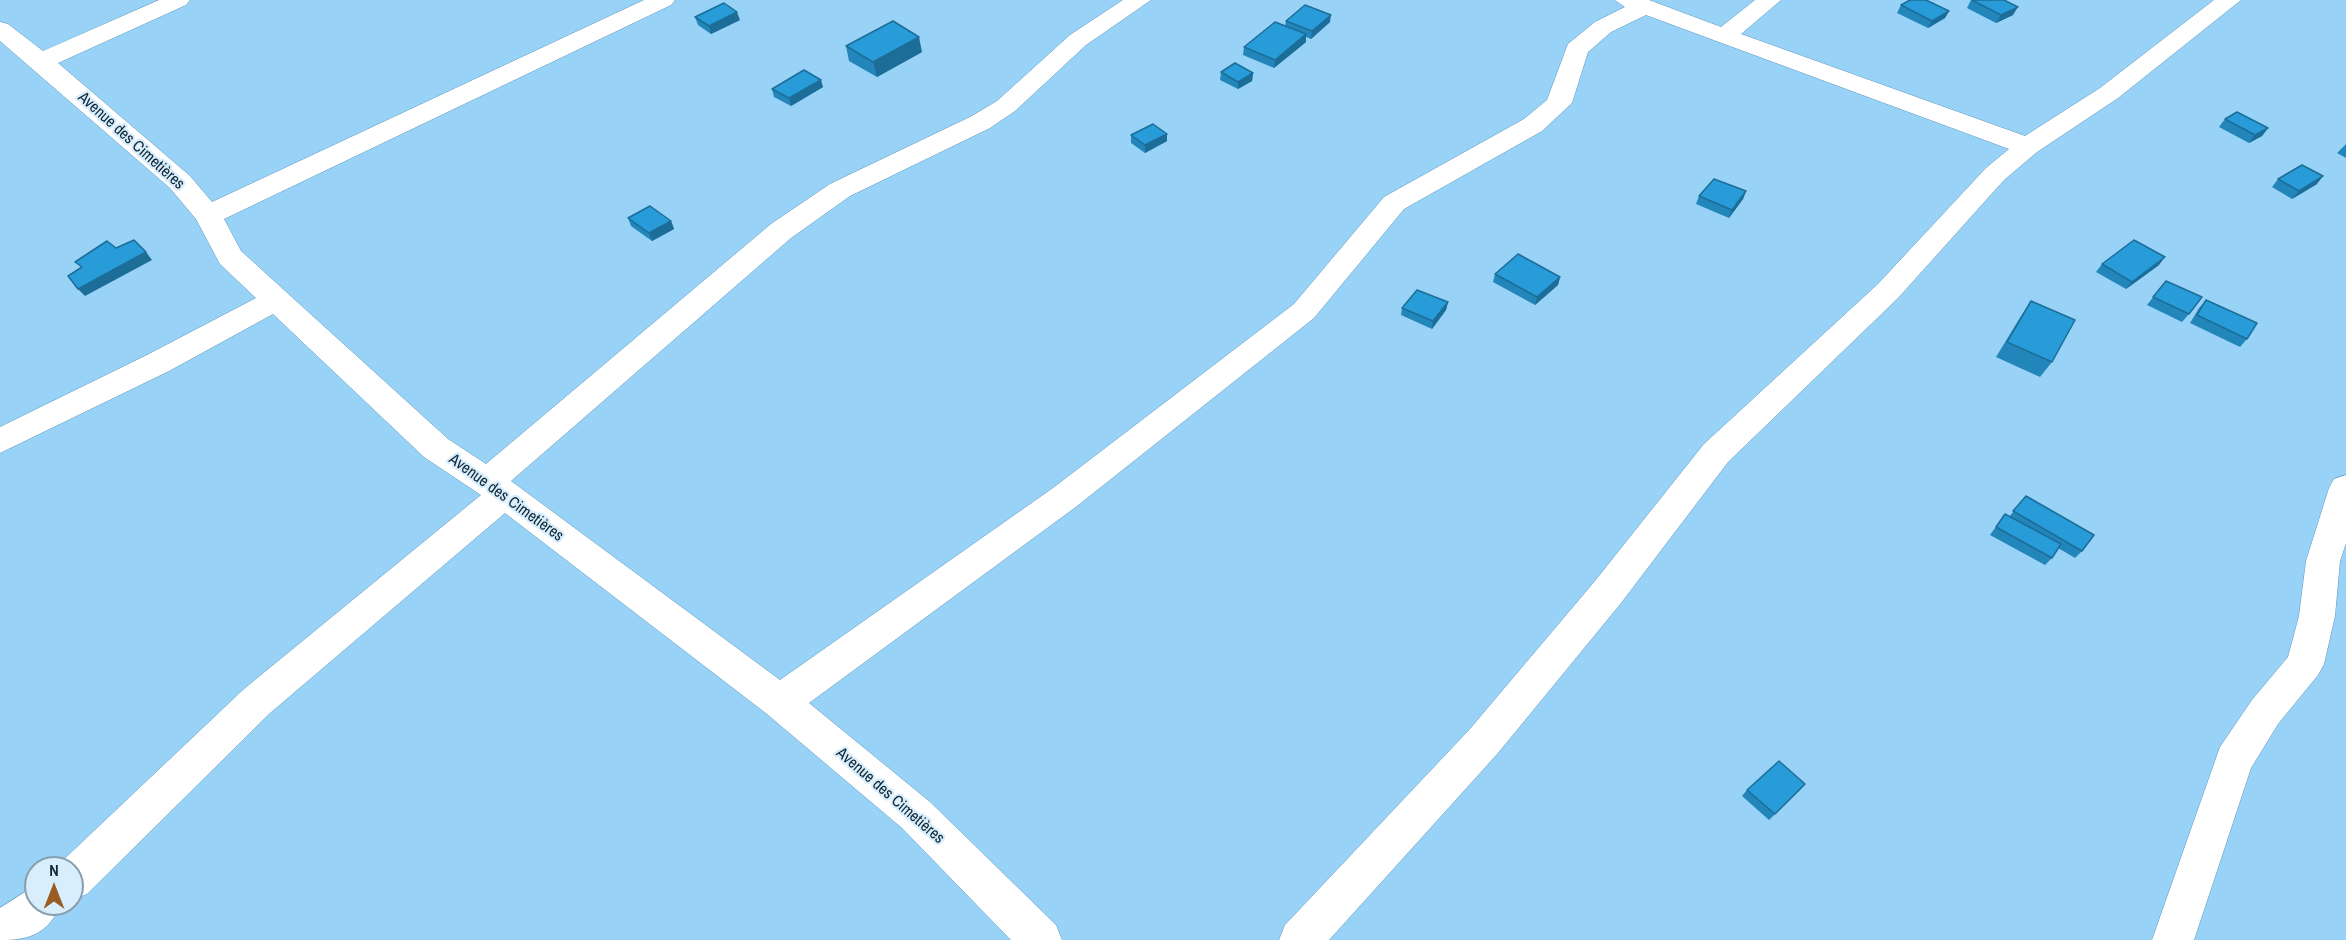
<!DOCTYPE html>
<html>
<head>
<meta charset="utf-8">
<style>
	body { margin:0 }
	#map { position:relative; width:2346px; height:940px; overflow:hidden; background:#99d2f7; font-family:"Archivo Narrow",sans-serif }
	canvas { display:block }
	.north { position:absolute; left:24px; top:856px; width:60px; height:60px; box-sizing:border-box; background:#d8eefd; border:2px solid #889ead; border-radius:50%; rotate:0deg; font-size:16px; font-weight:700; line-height:24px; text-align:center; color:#102735 }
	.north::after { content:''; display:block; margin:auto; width:21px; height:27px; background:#9b5b24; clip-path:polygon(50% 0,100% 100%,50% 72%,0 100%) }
</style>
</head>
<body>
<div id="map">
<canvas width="2346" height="940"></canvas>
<div class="north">N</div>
</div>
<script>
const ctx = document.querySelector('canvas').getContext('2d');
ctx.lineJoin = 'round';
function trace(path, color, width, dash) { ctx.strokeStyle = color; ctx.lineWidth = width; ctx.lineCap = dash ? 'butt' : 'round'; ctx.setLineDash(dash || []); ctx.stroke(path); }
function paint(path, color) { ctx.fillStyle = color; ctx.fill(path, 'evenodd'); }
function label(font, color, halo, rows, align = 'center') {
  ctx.font = font + ' "Archivo Narrow",sans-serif'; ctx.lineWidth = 4.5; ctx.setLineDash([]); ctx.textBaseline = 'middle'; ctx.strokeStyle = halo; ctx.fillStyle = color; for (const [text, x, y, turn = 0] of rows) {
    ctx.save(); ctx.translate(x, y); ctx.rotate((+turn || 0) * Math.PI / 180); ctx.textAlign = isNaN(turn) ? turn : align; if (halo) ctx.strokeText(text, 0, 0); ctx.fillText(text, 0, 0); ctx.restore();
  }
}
const minor = new Path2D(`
	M159,0H190L186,5L58,63L190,176L212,202L644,0H675L671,5L224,219L241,251L448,439L486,464L771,224L830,184L972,116L997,101L1070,35L1123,0H1151L1086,45L1015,111L990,128L850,196L791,238L511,481L780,680L1053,488L1294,304L1384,197L1524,119L1547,100L1568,44L1595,22L1625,7L1615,0H1649L1721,27L1755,0H1781L1741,34L2025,136L2100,88L2214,0H2241L2118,98L2037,152L2004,180L1898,298L1728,462L1621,603L1498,753L1329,940H1279L1285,925L1470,729L1595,581L1704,444L1878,284L1986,168L2009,149L1646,15L1611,32L1588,52L1572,103L1542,131L1404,209L1314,318L1077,506L809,703L930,802L1056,925L1062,940H1011L902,828L767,714L505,513L270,713L87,894L72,900V868H56L57,866L244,689L481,495L424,457L273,314L169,371L0,453V427L147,355L256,298L220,264L196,219L170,188L0,41V22L8,24L43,51Z
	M2346,475V543L2340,561L2335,616L2324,664L2318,675L2278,724L2251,768L2194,940H2152L2220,747L2252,700L2288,657L2299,616L2306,561L2329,488L2334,479Z
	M36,885V904H61C48,934 30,940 0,940V908Z`);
const wall = new Path2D(`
	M1971,0L2013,15L1996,23L1967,8Z
	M1901,5L1949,11L1945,18L1928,28L1897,13Z
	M695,17L740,20L711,34L698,25Z
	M1286,21L1330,22L1311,39L1306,37V42L1274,68L1243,55L1244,47L1285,26Z
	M846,46L922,52L877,77L849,61Z
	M1221,72L1253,73L1252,81L1238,89L1220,80Z
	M823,87L791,106L774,97L772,89Z
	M2225,119L2268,128L2262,136L2249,143L2219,127Z
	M1167,134V141L1145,153L1131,143V135Z
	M2346,144V158L2337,153Z
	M2278,179L2317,184L2292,199L2272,187Z
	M1746,191L1743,199L1729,218L1696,204L1699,196Z
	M628,218L671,221L674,229L652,241L631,226Z
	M2102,264L2159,265L2126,289L2096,272Z
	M1495,274L1560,277L1558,285L1535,305L1493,282Z
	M2166,281L2189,314L2182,322L2147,305Z
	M2206,300L2247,339L2240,347L2190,323L2199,308Z
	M2031,301L2052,362L2040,377L1996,357L2021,316Z
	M1448,302L1446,310L1432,329L1401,315L1402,308Z
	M2026,496L2082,551L2075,558L2058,548L2052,558L2045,565L1990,535L2005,514L2009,517Z
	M1805,784L1769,820L1742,796L1747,790Z`);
const shadedWall = new Path2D(`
	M2018,7L2013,15L1996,23L2001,15Z
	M1949,11L1945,18L1928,28L1932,21Z
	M737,12L740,20L711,34L709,26Z
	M1331,15L1330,22L1311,39L1312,31Z
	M1306,34V42L1274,68L1275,60Z
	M919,37L922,52L877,77L873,62Z
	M1253,73L1252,81L1238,89V82Z
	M821,80L823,87L791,106L789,98Z
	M2268,128L2262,136L2249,143L2255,135Z
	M1167,134V141L1145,153V145Z
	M2323,176L2317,184L2292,199L2299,191Z
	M1746,191L1743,199L1729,218L1732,210Z
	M671,221L674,229L652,241L649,233Z
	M146,252L152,260L85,296L78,289Z
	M2165,257L2159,265L2126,289L2132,282Z
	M1560,277L1558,285L1535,305L1537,297Z
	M1448,302L1446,310L1432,329L1433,321Z
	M1805,784L1800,790L1769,820Z`);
const building = new Path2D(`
	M1910,0H1926L1949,11L1932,21L1901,5Z
	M1972,0H2004L2018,7L2001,15Z
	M724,3L737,12L709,26L695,17Z
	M1305,5L1331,15L1312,31L1286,21Z
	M893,21L919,37L873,62L846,46Z
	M1275,22L1306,34L1275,60L1244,47Z
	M1235,63L1253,73L1238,82L1221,72Z
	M804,70L821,80L789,98L772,89Z
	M2237,112L2268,128L2255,135L2225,119Z
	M1153,124L1167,134L1145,145L1131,135Z
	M2302,165L2323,176L2299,191L2278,179Z
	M1714,179L1746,191L1732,210L1699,196Z
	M650,206L671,221L649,233L628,218Z
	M134,240L146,252L78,289L68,276L82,267L75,262L107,241L116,248Z
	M2134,240L2165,257L2132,282L2102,264Z
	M1518,254L1560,277L1537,297L1495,274Z
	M2166,281L2202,297L2189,314L2153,297Z
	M1417,290L1448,302L1433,321L1402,308Z
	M2206,300L2257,323L2247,339L2197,315Z
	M2031,301L2075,320L2052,362L2007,342Z
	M2026,496L2094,535L2082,551L2013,511Z
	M2005,514L2061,544L2052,558L1996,527Z
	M1779,761L1805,784L1775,814L1747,790Z`);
const streetNames = [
	["Avenue des Cimetières",131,141,42],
	["Avenue des Cimetières",506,498,36],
	["Avenue des Cimetières",890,796,41]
];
trace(minor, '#6097ba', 1);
paint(minor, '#fff');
paint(wall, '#2286bb');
paint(shadedWall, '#1c6d98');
paint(building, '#289cd9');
trace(building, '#1c6d98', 1.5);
label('16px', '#102735', '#d8eefd', streetNames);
</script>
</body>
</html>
